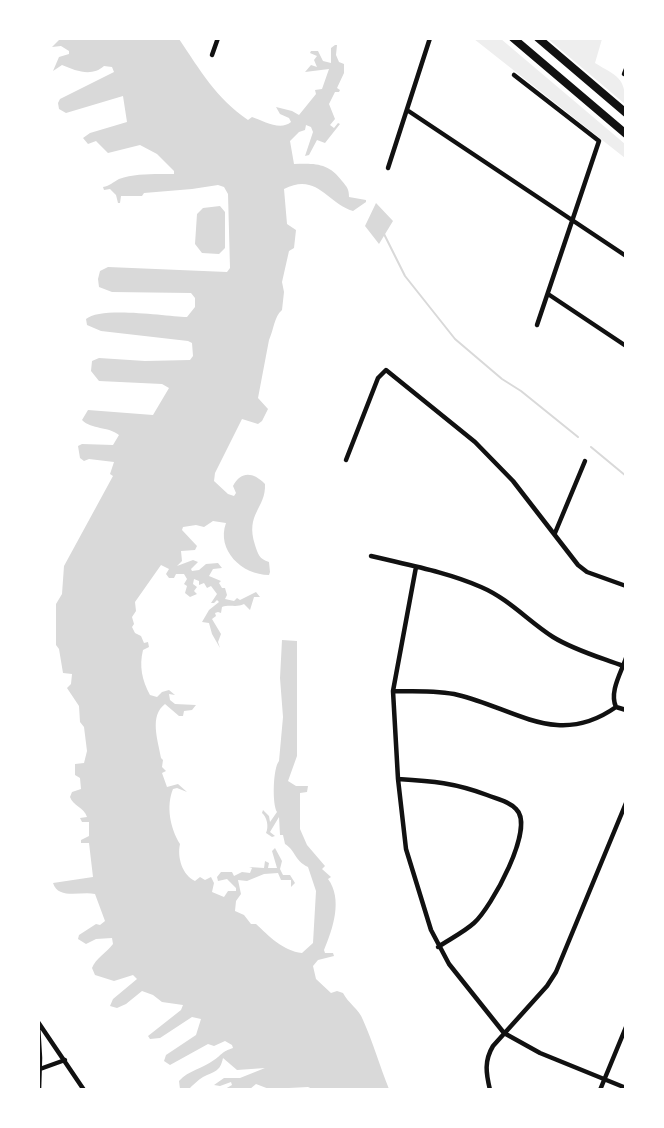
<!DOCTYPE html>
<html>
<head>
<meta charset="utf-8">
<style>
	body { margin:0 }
	#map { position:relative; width:664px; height:1128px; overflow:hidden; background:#fff; font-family:Commissioner,sans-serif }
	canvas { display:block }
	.frame { position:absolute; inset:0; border:40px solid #fff; pointer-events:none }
</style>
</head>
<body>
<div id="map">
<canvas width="664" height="1128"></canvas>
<div class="frame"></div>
</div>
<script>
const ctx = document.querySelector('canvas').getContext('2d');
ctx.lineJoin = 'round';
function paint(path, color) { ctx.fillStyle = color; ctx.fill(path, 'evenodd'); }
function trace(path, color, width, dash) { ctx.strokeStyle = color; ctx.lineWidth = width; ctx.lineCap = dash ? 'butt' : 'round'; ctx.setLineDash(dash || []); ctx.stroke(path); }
const green = new Path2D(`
	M474,39H501L625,144V158Z
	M548,39H602L595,63C616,76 626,77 625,104Z`);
const water = new Path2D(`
	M60,39H179C200,70 216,98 248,120L252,117C264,121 280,131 291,122L289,118L280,114L276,107L292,111L299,115L316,94L315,90L322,89L329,69L305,72L311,65L317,67L314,60L317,56L310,53L311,51H318L323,61L331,63V48L335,45H337L336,55L339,62L344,64V73L337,88L340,90L339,92H335L329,104L335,119L330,125L334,128L338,123L340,124L325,143L317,140L309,155L305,156L313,132L311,127L306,125L305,130L299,132L290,141L294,164C315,163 329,163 342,181C347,187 349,189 349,197L366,200V202L353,211C327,203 317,172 284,189L287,224L296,230L294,248L289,251L282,282L284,292L282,310C274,317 274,329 269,340L258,398L268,409L262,421L258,424L242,419L215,473L214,481L228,494L234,496L236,493L233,486C241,471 253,472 265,484C266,509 245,513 255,545C258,554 259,559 269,562L270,572L269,575C242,575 216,550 226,523L213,521L204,527L196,525L183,527L182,530L197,546L195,550L181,551L182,561L177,566L193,560L198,562L191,569L192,571L199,570L206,564L218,563L222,568L213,569L209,576L221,581L219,583L222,588H225L227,595L225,599L234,601L237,598L240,600L256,592L260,597H254L250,610L244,604C236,608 230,604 222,607L221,613L218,612L215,613L216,616L212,619L221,634L218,642L220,648L212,634L209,623L202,622L209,610L219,602L217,600L214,603H211L217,594L211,586L207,588L204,583L199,585V581L194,579L193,584L197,587L194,591L197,594L190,597L185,593L187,586L184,584L187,579L184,574H176L174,578H169L166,574L169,569L161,565L135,602L136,611L132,617L134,624L132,627L135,633L141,636L144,643L148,642L149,647L143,650C139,666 142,680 150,695L157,697L162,692L169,690L175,695L169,694L170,700L175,704L196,705L192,710L184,711L183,716H179L165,704C149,716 158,740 161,758L163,760L162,767L166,771L162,773L167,787L178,784L187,792L177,788L173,789C166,806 170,828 180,844C177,857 182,875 195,881L200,877L205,880L211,877L214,883L212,892L224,897L228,891H236V888L227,879L218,881L217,877L221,872H232L234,876L242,872L250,873L252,868L249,867L264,868L265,861L269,863L268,868H277L272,851L275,848L282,861L280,869L283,875H290L295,883L291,887V880H281L278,873L264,874L247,881L238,880L241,894L236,901L235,911L244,915L251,924H256C269,936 283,951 302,953L313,943L316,891L308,867C294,860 296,851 285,844L283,835H280L279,817L270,832L275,836L272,837L266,833C269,827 267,817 262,813L263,810L269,816L270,822L277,812C272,804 273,768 279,761L283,717L280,678L282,640L297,641V756L288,781L296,786H308L307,792L300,793V829L307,845L325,866L322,869L331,877L328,879C343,899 333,929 324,950L325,953H333L334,956L318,960L313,966L316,979L331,993L337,991L343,993C348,1003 359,1009 363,1020C373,1042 380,1067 389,1089L315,1090L308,1087L269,1089L256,1084L250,1089H225L232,1085L231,1082L220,1086L214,1085L224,1078H240L265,1068L237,1070L223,1058C220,1072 215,1071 203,1077C198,1080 193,1085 189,1089H180L179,1081C189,1070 202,1069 214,1060C223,1054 221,1052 233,1048L232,1045L225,1041L214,1046L208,1044L170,1065L164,1061L166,1055L196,1035L201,1019L192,1017L160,1038L150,1039L148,1036L181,1010L183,1005L162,1002L153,995L142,991L126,1004L117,1008L110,1006L113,999L137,979L133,975L114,981L95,975L92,968C96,958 106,953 113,944L112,938L96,939L86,944L78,939L79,935L96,924L100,925L105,921L95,894C81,891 58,900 53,883L93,877L89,843H81V840L89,836V822H82L80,818L87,817C84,807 73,806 70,797L72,792L81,789L80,778L75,775V764L84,763L87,751L84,727L80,722L79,706L67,688L71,684L72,674L63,673L59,649L56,645V604L62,594L64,566L113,476L110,474L114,462L89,459L84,461L80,458L78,446L82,444L113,445L119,435C108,426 92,430 82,420L88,410L153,415L169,388L162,384L99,381L91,371L92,361L99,358L145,361L190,360L193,356L192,343L188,341L101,331L87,325L86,319C100,306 165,316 187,317L195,307V298L191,293L112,292L99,287L98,279L100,271L108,267L227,272L230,268L228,194L224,187L218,185L192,189L144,193L142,196H121L120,203H118L116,195L110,189L104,190L103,187C110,186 113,182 119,179C136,173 156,174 174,174V171L157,154L140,145L108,153L96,141L88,144L83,138L90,133L127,122L123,96L66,113L59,109L58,103L60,99L114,72L112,67L104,66C92,77 76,71 62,65L53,71L59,57L69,54V51L61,46L52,47Z
	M376,203L393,221L379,244L365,226Z
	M220,206L225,212V248L219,254L202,253L195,244L197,214L203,208Z`);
const stream = new Path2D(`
	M384,234L405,276L455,339L502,379L521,391L578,437
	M591,447L626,476`);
const minor = new Path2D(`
	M212,55L218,38
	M624,74L626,69
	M514,75L599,141L537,325
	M407,110L626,256
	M388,168L430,38
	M548,294L626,346
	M346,460L378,378L386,370L475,442L513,481L578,565L587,572L626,586
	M555,533L585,461
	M371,556C408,565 447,572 481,587C509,599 528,621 553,637C574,650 599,657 623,666
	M416,567L393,691L398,779L406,849L431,930L449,964L504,1033L540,1053L626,1088
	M393,691C414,692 437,690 458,695C516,709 558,748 616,707L626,710
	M616,707C609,692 621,673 626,658
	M398,779C433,781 455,783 487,795C497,799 509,801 516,809C536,827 491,908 474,923C464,932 450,939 438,947
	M38,1022L84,1090
	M38,1025L40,1058L39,1090
	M40,1069L65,1060
	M490,1090C486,1073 484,1061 493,1046L547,986L556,972L626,803
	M600,1090L626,1027`);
const motorway = new Path2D(`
	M513,38L626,134
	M538,38L626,113`);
paint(green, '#eee');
paint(water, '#d9d9d9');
trace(stream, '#d9d9d9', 2);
trace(minor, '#111', 4.5);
trace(motorway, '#111', 8);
</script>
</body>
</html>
